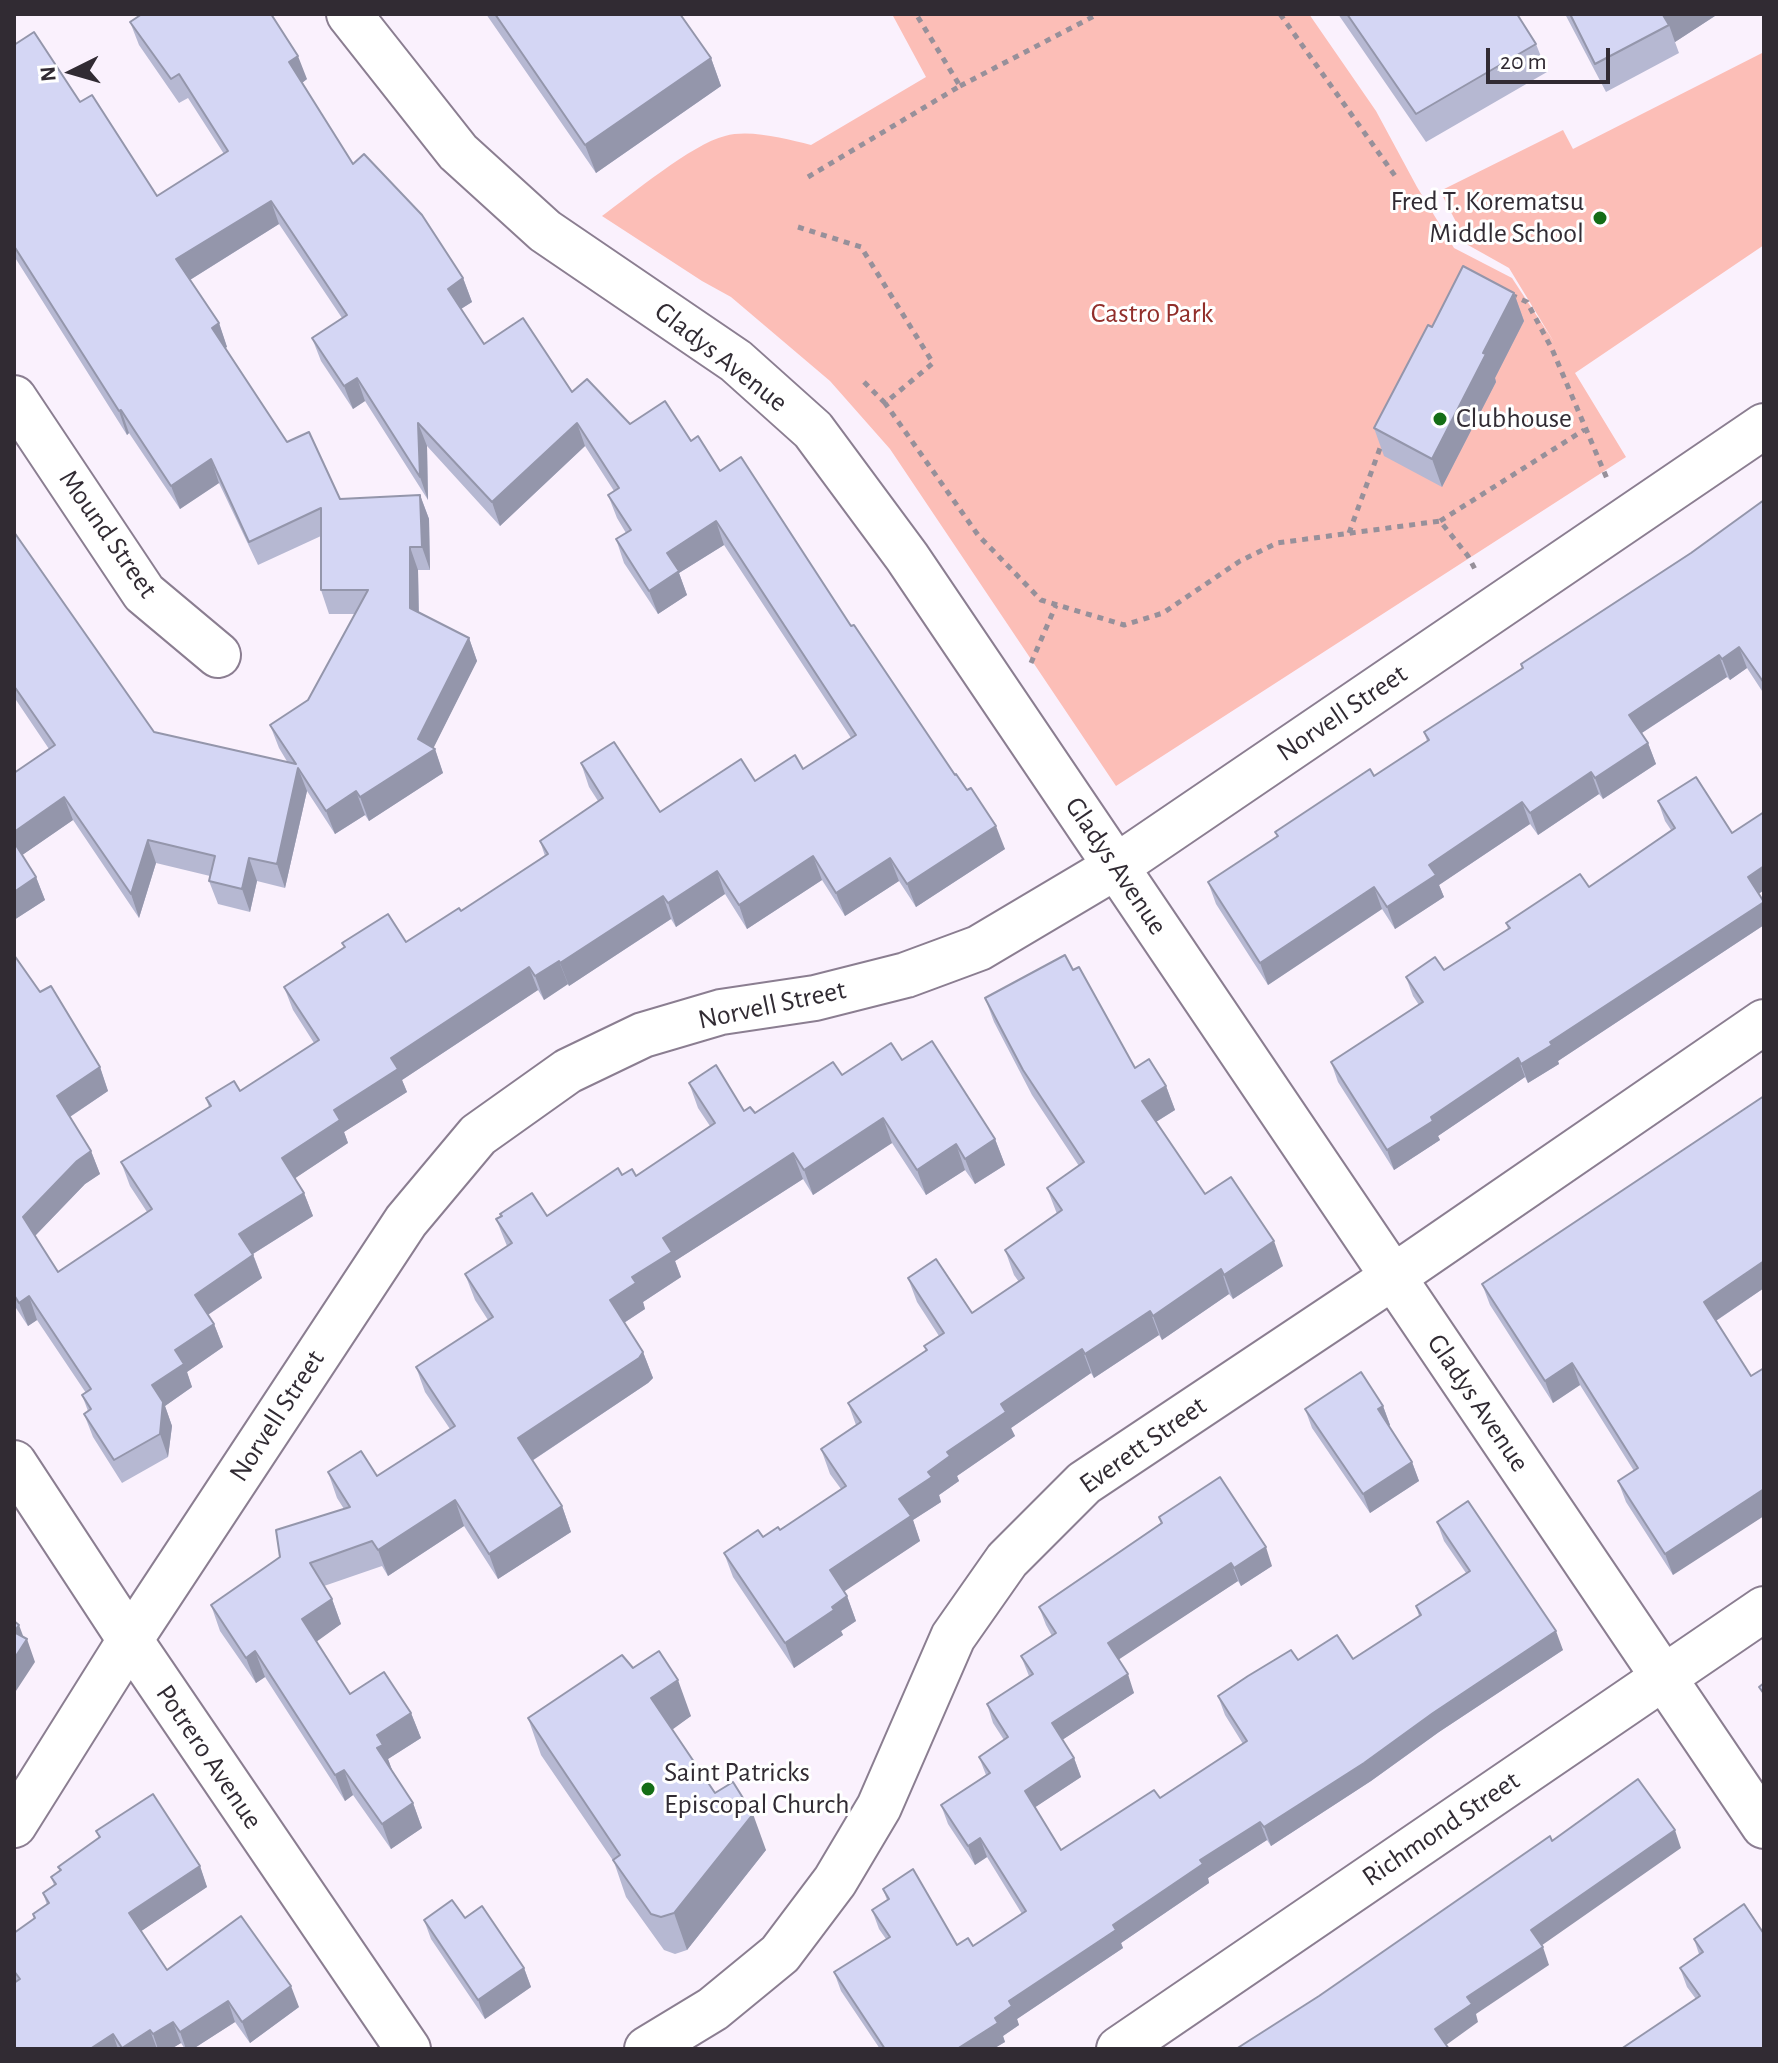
<!DOCTYPE html>
<html>
<head>
<meta charset="utf-8">
<style>
	body { margin:0 }
	#map { position:relative; width:1778px; height:2063px; overflow:hidden; background:#faf1fd; font-family:"Alegreya Sans",sans-serif }
	canvas { display:block }
	.frame { position:absolute; inset:0; border:16px solid #312b33; pointer-events:none }
	.north { position:absolute; left:32px; top:32px; width:80px; height:80px; -webkit-text-stroke:6px #fff; paint-order:stroke; rotate:265deg; font-size:22px; font-weight:700; line-height:32px; text-align:center; color:#312b33 }
	.north::after { content:''; display:block; margin:auto; width:28px; height:36px; background:#312b33; clip-path:polygon(50% 0,100% 100%,50% 72%,0 100%) }
	.scale { position:absolute; left:1486px; top:48px; width:124px; height:36px; box-sizing:border-box; border:4px solid #312b33; border-top:0; padding-left:10px; font-size:24px; line-height:28px; white-space:nowrap; color:#312b33; -webkit-text-stroke:6px #fff; paint-order:stroke }
</style>
</head>
<body>
<div id="map">
<canvas width="1778" height="2063"></canvas>
<div class="frame"></div>
<div class="north">N</div>
<div class="scale">20 m</div>
</div>
<script>
const ctx = document.querySelector('canvas').getContext('2d');
ctx.lineJoin = 'round';
function paint(path, color) { ctx.fillStyle = color; ctx.fill(path, 'evenodd'); }
function trace(path, color, width, dash) { ctx.strokeStyle = color; ctx.lineWidth = width; ctx.lineCap = dash ? 'butt' : 'round'; ctx.setLineDash(dash || []); ctx.stroke(path); }
function label(font, color, halo, rows, align = 'center') {
  ctx.font = font + ' "Alegreya Sans",sans-serif'; ctx.lineWidth = 6; ctx.setLineDash([]); ctx.textBaseline = 'middle'; ctx.strokeStyle = halo; ctx.fillStyle = color; for (const [text, x, y, turn = 0] of rows) {
    ctx.save(); ctx.translate(x, y); ctx.rotate((+turn || 0) * Math.PI / 180); ctx.textAlign = isNaN(turn) ? turn : align; if (halo) ctx.strokeText(text, 0, 0); ctx.fillText(text, 0, 0); ctx.restore();
  }
}
const green = new Path2D(`
	M892,14H1309L1376,111L1417,187L1454,248L1512,278L1554,342L1509,268L1468,245L1440,191L1563,130L1573,149L1764,52V245L1575,373L1626,457L1116,786L890,449L830,381L731,297L702,281L602,216C631,195 692,144 725,136C750,129 786,139 811,145L926,77Z`);
const path = new Path2D(`
	M1280,14L1398,180
	M960,86L1098,14
	M808,177L960,86L916,14
	M798,227L861,247L933,363L885,403L978,535L1041,600L1124,625L1163,613L1240,561L1277,543L1440,521L1468,556L1477,573
	M1511,295L1527,302L1552,349L1608,481
	M864,382L885,403
	M1440,521L1584,430
	M1349,533L1383,440
	M1031,663L1056,605`);
const street = new Path2D(`
	M349,14L458,152L545,231L736,361L813,430L907,557L1764,1826
	M14,398L144,593L218,655
	M14,1825L130,1640L406,1221L478,1135L568,1071L643,1035L721,1012L815,998L906,975L979,948L1117,866L1764,426
	M647,2049L713,2009L780,1954L835,1881L879,1807L953,1637L1007,1560L1084,1483L1393,1277L1764,1022`);
const secondary = new Path2D(`
	M14,1463L130,1640L408,2049
	M1119,2049L1764,1609`);
const wall = new Path2D(`
	M486,14H680L711,58L721,86L596,173Z
	M1338,14H1517L1536,44L1547,72L1426,142Z
	M1565,14H1718L1675,42L1679,53L1606,92Z
	M130,22L307,79L302,83L353,164L463,278L472,302L461,309L484,344L630,424L691,441L720,471L851,626L1005,849L916,907L899,881L845,916L822,880L747,929L725,894L676,927L671,919L569,986L568,984L544,1000L538,990L402,1080L407,1092L344,1132L348,1143L295,1178L304,1193L313,1216L253,1254L262,1278L208,1315L214,1324L223,1347L187,1372L192,1387L165,1406L172,1426L168,1457L122,1483L93,1437L84,1414L88,1411L82,1395L86,1393L37,1320L28,1326L14,1305V955L40,992L100,1067L108,1091L70,1117L91,1151L100,1174L85,1184L35,1236L58,1272L147,1212L130,1186L121,1162L209,1107L206,1098L240,1091L314,1043L293,1010L284,987L344,947L342,943L406,942L461,911L545,856L540,841L598,801L589,787L581,763L660,812L755,781L803,769L851,738L724,545L679,573L687,595L658,614L624,563L616,539L626,533L617,518L608,495L614,491L585,446L500,526L427,446L428,500L365,401L353,409L321,361L312,338L342,318L279,224L190,280L219,323L227,347L225,348L287,442L340,499L420,495L429,519L430,570H418L419,612L469,638L477,661L433,748L435,749L443,773L369,821L365,815L335,834L307,791L285,888L257,881L250,912L218,904L209,881L210,876L156,863L139,918L73,820L22,855L36,877L45,900L14,920V773L49,749L14,697V532L154,732L288,763L279,748L270,725L308,700L355,614H329L321,590V536L258,565L219,483L180,509L129,433L127,435L14,256V45L80,102L157,196L224,154L188,98L179,103L139,45Z
	M1514,293L1524,321L1495,378L1496,382L1442,487L1384,456L1374,428L1432,327Z
	M1764,500V694L1747,668L1730,680L1727,677L1642,733L1648,743L1656,764L1603,799L1599,794L1538,835L1530,824L1439,885L1444,897L1395,929L1382,909L1268,985L1216,904L1208,882L1277,837L1275,832L1374,776L1427,741L1424,732L1522,668L1521,664L1691,553Z
	M1658,801L1732,833L1764,890L1759,894L1764,902V925L1558,1061L1559,1064L1528,1083L1525,1077L1438,1136L1440,1140L1394,1170L1338,1082L1331,1062L1419,1005L1413,996L1406,977L1444,970L1508,929L1506,923L1589,887L1671,830L1665,821Z
	M1073,970L1135,1068L1166,1086L1175,1110L1156,1122L1205,1194L1283,1266L1233,1299L1229,1294L1162,1340L1159,1335L1094,1378L1091,1373L1011,1428L1015,1436L957,1476L959,1481L939,1495L941,1502L913,1520L920,1541L844,1591L847,1596L856,1621L841,1631L843,1635L794,1668L733,1577L724,1553L780,1530L841,1489L830,1474L821,1449L856,1425L848,1403L926,1351L924,1346L939,1336L917,1302L908,1278L972,1313L1019,1282L1014,1275L1005,1250L1057,1214L1047,1188L1079,1166L1032,1095L994,1022L985,998Z
	M902,1060L995,1139L1005,1165L975,1184L965,1170L926,1195L892,1143L813,1195L803,1179L675,1261L681,1277L643,1302L645,1309L624,1323L643,1352L653,1378L648,1383L532,1461L562,1506L571,1532L498,1579L464,1526L388,1576L382,1566L324,1586L332,1599L341,1624L316,1641L350,1694L411,1713L421,1738L388,1759L392,1770L413,1803L422,1828L391,1849L353,1795L345,1801L265,1677L256,1683L220,1631L211,1605L280,1557L344,1509L337,1498L328,1472L377,1476L450,1429L425,1392L416,1367L488,1320L475,1300L465,1274L507,1246L496,1219L547,1216L622,1175L636,1176L710,1126L698,1108L689,1083L744,1111L755,1113L842,1075Z
	M1764,1096V1288L1716,1321L1673,1575L1626,1502L1618,1481L1634,1471L1580,1385L1553,1403L1490,1305L1482,1284Z
	M1383,1406L1390,1425L1389,1426L1412,1462L1419,1481L1370,1513L1312,1428L1305,1409Z
	M1159,1517L1272,1566L1241,1586L1238,1581L1118,1659L1134,1693L1062,1740L1074,1758L1081,1777L1035,1807L1061,1850L1160,1798L1243,1744L1225,1715L1218,1696L1298,1660L1353,1659L1419,1616L1416,1606L1466,1573L1444,1541L1437,1522L1563,1650L1439,1732L1371,1781L1271,1846L1267,1840L1208,1878L1209,1883L1121,1943L1123,1948L1017,2019L1019,2025L1003,2036L1005,2042L993,2049H880L841,1991L834,1972L886,1939L879,1929L872,1910L887,1900L883,1889L957,1945L973,1946L1022,1914L987,1857L975,1865L948,1824L941,1805L986,1775L979,1757L1004,1740L993,1723L987,1704L1029,1676L1021,1656L1052,1636L1046,1625L1039,1607L1161,1523Z
	M633,1668L691,1716L672,1729L715,1793L766,1850L687,1950L675,1954L664,1950L626,1897L614,1862L541,1755L528,1718Z
	M96,1831L200,1866L207,1887L141,1931L167,1970L299,2007L250,2043L235,2022L193,2049H185L181,2043L171,2049H14L15,1982L14,1981V1933L34,1919L33,1914L47,1905L43,1893L54,1885L51,1877L60,1871L58,1867L99,1838Z
	M424,1920L524,1968L531,1987L485,2019L431,1939Z
	M1764,1934V2049L1696,1999L1687,1987L1680,1968L1699,1954L1694,1939Z`);
const shadedWall = new Path2D(`
	M1664,14H1718L1675,42L1669,25L1663,15Z
	M298,56L307,79L298,86L289,62Z
	M711,58L721,86L596,173L585,145Z
	M271,201L279,224L185,283L176,259Z
	M463,278L472,302L456,312L448,289Z
	M1514,293L1524,321L1495,378L1496,382L1442,487L1432,459L1483,353Z
	M219,323L227,347L220,351L212,328Z
	M357,378L365,401L353,409L344,386Z
	M121,410L129,433L127,435L119,411Z
	M418,423L427,446L428,500L420,477Z
	M577,423L585,446L500,526L492,502Z
	M211,459L219,483L180,509L171,486Z
	M420,495L429,519L430,570L422,547Z
	M716,521L724,545L679,573L687,595L658,614L649,591L667,553Z
	M410,547L418,570L419,631L410,608Z
	M469,638L477,661L432,751L435,749L443,773L369,821L360,797L418,739Z
	M1739,647L1747,668L1730,680L1722,659Z
	M1719,655L1727,677L1637,736L1629,715Z
	M1648,743L1656,764L1603,799L1595,778Z
	M298,768L307,791L285,888L277,864Z
	M1591,772L1599,794L1538,835L1530,813Z
	M356,791L365,815L335,834L326,811Z
	M64,797L73,820L18,858L14,847V832Z
	M1522,802L1530,824L1439,885L1444,897L1395,929L1387,907L1429,865Z
	M996,826L1005,849L916,907L907,884Z
	M148,840L156,863L139,918L131,894Z
	M813,856L822,880L747,929L739,905Z
	M249,858L257,881L250,912L242,889Z
	M890,858L899,881L845,916L836,893Z
	M1764,866V890L1755,896L1748,877Z
	M717,871L725,894L676,927L668,903Z
	M36,877L45,900L14,920V892Z
	M1374,887L1382,909L1268,985L1260,963Z
	M663,896L671,919L569,986L560,963Z
	M1764,902V925L1558,1061L1559,1064L1528,1083L1521,1064L1550,1042Z
	M559,961L568,984L544,1000L535,976Z
	M529,967L538,990L402,1080L407,1092L344,1132L348,1143L291,1181L282,1158L391,1058Z
	M1518,1058L1525,1077L1438,1136L1440,1140L1394,1170L1387,1150L1431,1117Z
	M100,1067L108,1091L65,1120L57,1096Z
	M1166,1086L1175,1110L1151,1125L1142,1101Z
	M883,1118L892,1143L813,1195L804,1170Z
	M995,1139L1005,1165L975,1184L965,1159Z
	M956,1144L965,1170L926,1195L917,1170Z
	M91,1151L100,1174L85,1184L31,1240L23,1217L77,1161Z
	M793,1153L803,1179L675,1261L681,1277L643,1302L645,1309L619,1326L610,1300L632,1277L663,1238Z
	M304,1193L313,1216L248,1257L239,1234Z
	M1274,1241L1283,1266L1233,1299L1224,1275Z
	M253,1255L262,1278L203,1318L195,1295Z
	M1764,1261V1288L1711,1324L1704,1302Z
	M1221,1269L1229,1294L1162,1340L1153,1316Z
	M29,1296L37,1320L28,1326L19,1303Z
	M1150,1311L1159,1335L1094,1378L1085,1354Z
	M214,1324L223,1347L187,1372L192,1387L165,1406L172,1426L168,1457L160,1434L152,1385L175,1350Z
	M1082,1349L1091,1373L1011,1428L1015,1436L957,1476L959,1481L939,1495L941,1502L913,1520L920,1541L839,1595L830,1570L899,1499L947,1452L1001,1404Z
	M643,1352L653,1378L648,1383L527,1464L518,1438Z
	M1572,1363L1580,1385L1553,1403L1545,1381Z
	M1383,1406L1390,1425L1385,1428L1378,1409Z
	M1412,1462L1419,1481L1370,1513L1363,1494Z
	M1764,1489V1516L1673,1575L1665,1554Z
	M455,1500L464,1526L388,1576L378,1550Z
	M562,1506L571,1532L498,1579L489,1554Z
	M1266,1547L1272,1566L1241,1586L1234,1568Z
	M1231,1563L1238,1581L1115,1662L1108,1643Z
	M847,1596L856,1621L841,1631L843,1635L794,1668L785,1643Z
	M332,1599L341,1624L312,1645L302,1619Z
	M19,1625L25,1641L27,1639L35,1662L14,1694V1632Z
	M1556,1631L1563,1650L1439,1732L1371,1781L1271,1846L1264,1827Z
	M255,1651L265,1677L256,1683L246,1658Z
	M1128,1674L1134,1693L1059,1742L1052,1723Z
	M678,1680L691,1716L665,1735L651,1698Z
	M411,1713L421,1738L388,1759L392,1770L386,1774L377,1748V1735Z
	M1074,1758L1081,1777L1031,1810L1025,1791Z
	M344,1770L353,1795L345,1801L335,1775Z
	M413,1803L422,1828L391,1849L382,1824Z
	M753,1814L766,1850L687,1950L674,1913Z
	M1260,1822L1267,1840L1208,1878L1209,1883L1121,1943L1123,1948L1017,2019L1019,2025L1003,2036L1005,2042L993,2049H957L995,2018L1009,2001L1200,1860Z
	M1675,1830L1681,1848L1538,1948L1531,1930Z
	M980,1838L987,1857L975,1865L968,1846Z
	M200,1866L207,1887L137,1934L129,1913Z
	M1543,1947L1549,1965L1476,2014L1478,2022L1442,2048L1435,2029L1467,1997Z
	M524,1968L531,1987L485,2019L478,2000Z
	M291,1986L299,2007L250,2043L242,2022Z
	M228,2001L235,2022L193,2049H186L180,2032Z
	M173,2022L181,2043L171,2049H158L153,2034Z
	M150,2030L157,2049H122V2048Z
	M113,2034L118,2049H90Z`);
const building = new Path2D(`
	M142,14H271L298,56L289,62L353,164L364,154L422,215L463,278L448,289L484,344L523,318L572,392L587,379L630,424L665,401L691,441L698,436L720,471L741,457L851,626L854,625L955,775L956,774L967,790L971,788L996,826L907,884L890,858L836,893L813,856L739,905L717,871L668,903L663,896L560,963L559,961L535,976L529,967L391,1058L398,1069L334,1110L340,1120L282,1158L304,1193L239,1234L253,1255L195,1295L214,1324L175,1350L184,1364L152,1385L163,1402L160,1434L114,1460L84,1414L91,1409L82,1395L91,1389L29,1296L19,1303L14,1295V955L40,992L51,986L100,1067L57,1096L91,1151L77,1161L23,1217L58,1272L152,1209L121,1162L211,1106L206,1098L234,1081L240,1091L319,1040L284,987L345,947L342,943L388,914L406,942L459,908L461,911L548,854L540,841L603,798L581,763L614,742L660,812L741,759L755,781L795,755L803,769L856,735L716,521L667,553L679,571L649,591L616,539L631,530L608,495L619,488L577,423L492,502L418,423L420,477L357,378L344,386L312,338L347,315L271,201L176,259L219,323L212,328L287,442L309,432L340,499L420,495L422,547H410V608L469,638L418,739L435,749L360,797L356,791L326,811L298,768L277,864L249,858L242,889L209,881L215,856L148,840L131,894L64,797L14,832V773L55,745L14,686V532L154,732L296,764L270,725L308,700L368,590H321V508L249,542L211,459L171,486L121,410L119,411L14,246V45L34,32L80,102L92,95L157,196L228,151L179,74L171,79L130,22Z
	M495,14H680L711,58L585,145Z
	M1347,14H1517L1536,44L1416,114Z
	M1570,14H1664L1663,15L1669,25L1595,64Z
	M1463,266L1514,293L1483,353L1486,354L1432,459L1374,428L1428,325L1432,327Z
	M1764,500V683L1739,647L1722,659L1719,655L1629,715L1648,743L1595,778L1591,772L1530,813L1522,802L1429,865L1436,875L1387,907L1374,887L1260,963L1208,882L1278,836L1275,832L1370,769L1374,776L1429,740L1424,732L1523,668L1521,664L1691,553Z
	M1696,777L1732,833L1764,812V866L1748,877L1764,902L1550,1042L1552,1045L1521,1064L1518,1058L1431,1117L1433,1121L1387,1150L1331,1062L1423,1002L1406,977L1435,957L1444,970L1510,928L1506,923L1580,874L1589,887L1675,828L1658,801Z
	M14,842L36,877L14,892Z
	M1065,955L1073,970L1079,967L1135,1068L1149,1059L1166,1086L1142,1101L1205,1194L1231,1177L1274,1241L1224,1275L1221,1269L1153,1316L1150,1311L1085,1354L1082,1349L1001,1404L1006,1412L947,1452L950,1456L928,1472L932,1477L899,1499L911,1516L830,1570L847,1596L832,1607L834,1610L785,1643L724,1553L758,1530L763,1537L778,1527L780,1530L846,1486L821,1449L861,1422L848,1403L927,1350L924,1346L944,1333L908,1278L936,1259L972,1313L1024,1278L1005,1250L1062,1210L1047,1188L1084,1162L1023,1070L985,998Z
	M932,1041L995,1139L965,1159L956,1144L917,1170L883,1118L804,1170L793,1153L663,1238L672,1252L632,1277L636,1283L610,1300L643,1352L639,1358L518,1438L562,1506L489,1554L455,1500L378,1550L372,1541L310,1563L332,1599L302,1619L350,1694L384,1672L411,1713L377,1735L383,1745L377,1748L413,1803L382,1824L344,1770L335,1775L255,1651L246,1658L211,1605L280,1557L276,1530L350,1507L328,1472L361,1451L377,1476L455,1426L416,1367L493,1317L465,1274L512,1243L496,1219L502,1216L500,1214L532,1193L547,1216L618,1168L622,1175L632,1169L636,1176L715,1123L689,1083L716,1065L744,1111L750,1107L755,1113L833,1062L842,1075L891,1043L902,1060Z
	M1764,1096V1261L1704,1302L1751,1376L1764,1368V1489L1665,1554L1618,1481L1638,1468L1572,1363L1545,1381L1482,1284Z
	M1361,1372L1383,1406L1378,1409L1412,1462L1363,1494L1305,1409Z
	M1220,1477L1266,1547L1234,1568L1231,1563L1108,1643L1128,1674L1052,1723L1074,1758L1025,1791L1061,1850L1154,1790L1160,1798L1247,1741L1218,1696L1248,1676L1291,1650L1298,1660L1337,1635L1353,1659L1421,1615L1416,1606L1470,1571L1437,1522L1468,1501L1556,1631L1433,1713L1364,1763L1264,1827L1260,1822L1200,1860L1203,1864L1113,1925L1116,1930L1009,2001L1012,2006L995,2018L998,2023L957,2049H885L834,1972L890,1937L872,1910L889,1899L883,1889L913,1869L957,1945L968,1938L973,1946L1026,1911L980,1838L968,1846L941,1805L990,1773L979,1757L1008,1737L987,1704L1033,1674L1021,1656L1056,1633L1039,1607L1162,1523L1159,1517Z
	M14,1621L19,1625L14,1632L27,1639L14,1659Z
	M659,1651L678,1680L651,1698L715,1793L733,1782L753,1814L674,1913L661,1917L651,1914L613,1860L620,1855L528,1718L622,1655L633,1668Z
	M1764,1683V1694L1759,1687Z
	M1638,1779L1675,1830L1531,1930L1543,1947L1467,1997L1472,2004L1435,2029L1449,2049H1236L1319,1996L1550,1836L1552,1841Z
	M153,1794L200,1866L129,1913L167,1970L241,1916L291,1986L242,2022L228,2001L180,2032L173,2022L153,2034L150,2030L122,2048L113,2034L90,2049H14V1983L20,1979L14,1971V1933L35,1918L33,1914L49,1903L43,1893L56,1884L51,1877L61,1870L58,1867L100,1837L96,1831Z
	M452,1900L465,1918L482,1906L524,1968L478,2000L424,1920Z
	M1744,1904L1764,1934V2049H1621L1700,1996L1680,1968L1703,1952L1694,1939Z`);
const markers = [
	[1600,218,8,"#146d16"],
	[1440,419,8,"#146d16"],
	[648,1789,8,"#146d16"]
];
const poiNames = [
	["Fred T. Korematsu",1584,202,"right"],
	["Middle School",1584,234,"right"],
	["Clubhouse",1456,419],
	["Saint Patricks",664,1773],
	["Episcopal Church",664,1805]
];
const parkNames = [
	["Castro Park",1152,314]
];
const streetNames = [
	["Gladys Avenue",721,357,38],
	["Mound Street",108,534,55],
	["Norvell Street",1342,713,-34],
	["Gladys Avenue",1116,866,56],
	["Norvell Street",772,1005,-12],
	["Gladys Avenue",1478,1403,56],
	["Norvell Street",277,1416,-57],
	["Everett Street",1143,1445,-35],
	["Potrero Avenue",209,1757,56],
	["Richmond Street",1441,1829,-34]
];
paint(green, '#fcbeb7');
trace(street, '#8b7e91', 48);
trace(secondary, '#8b7e91', 48);
trace(path, '#97909a', 5, [6, 6]);
trace(street, '#fff', 44);
trace(secondary, '#fff', 44);
paint(wall, '#b6b8d2');
paint(shadedWall, '#9496ab');
paint(building, '#d4d6f4');
trace(building, '#9496ab', 2);
for (const [x, y, r, color] of markers) { const dot = new Path2D(); dot.arc(x, y, r, 0, 2 * Math.PI); ctx.fillStyle = color; ctx.fill(dot); trace(dot, '#fff', 3); }
label('28px', '#312b33', '#fff', poiNames, 'left');
label('28px', '#912e2a', '#fff', parkNames);
label('28px', '#312b33', '#fff', streetNames);
</script>
</body>
</html>
